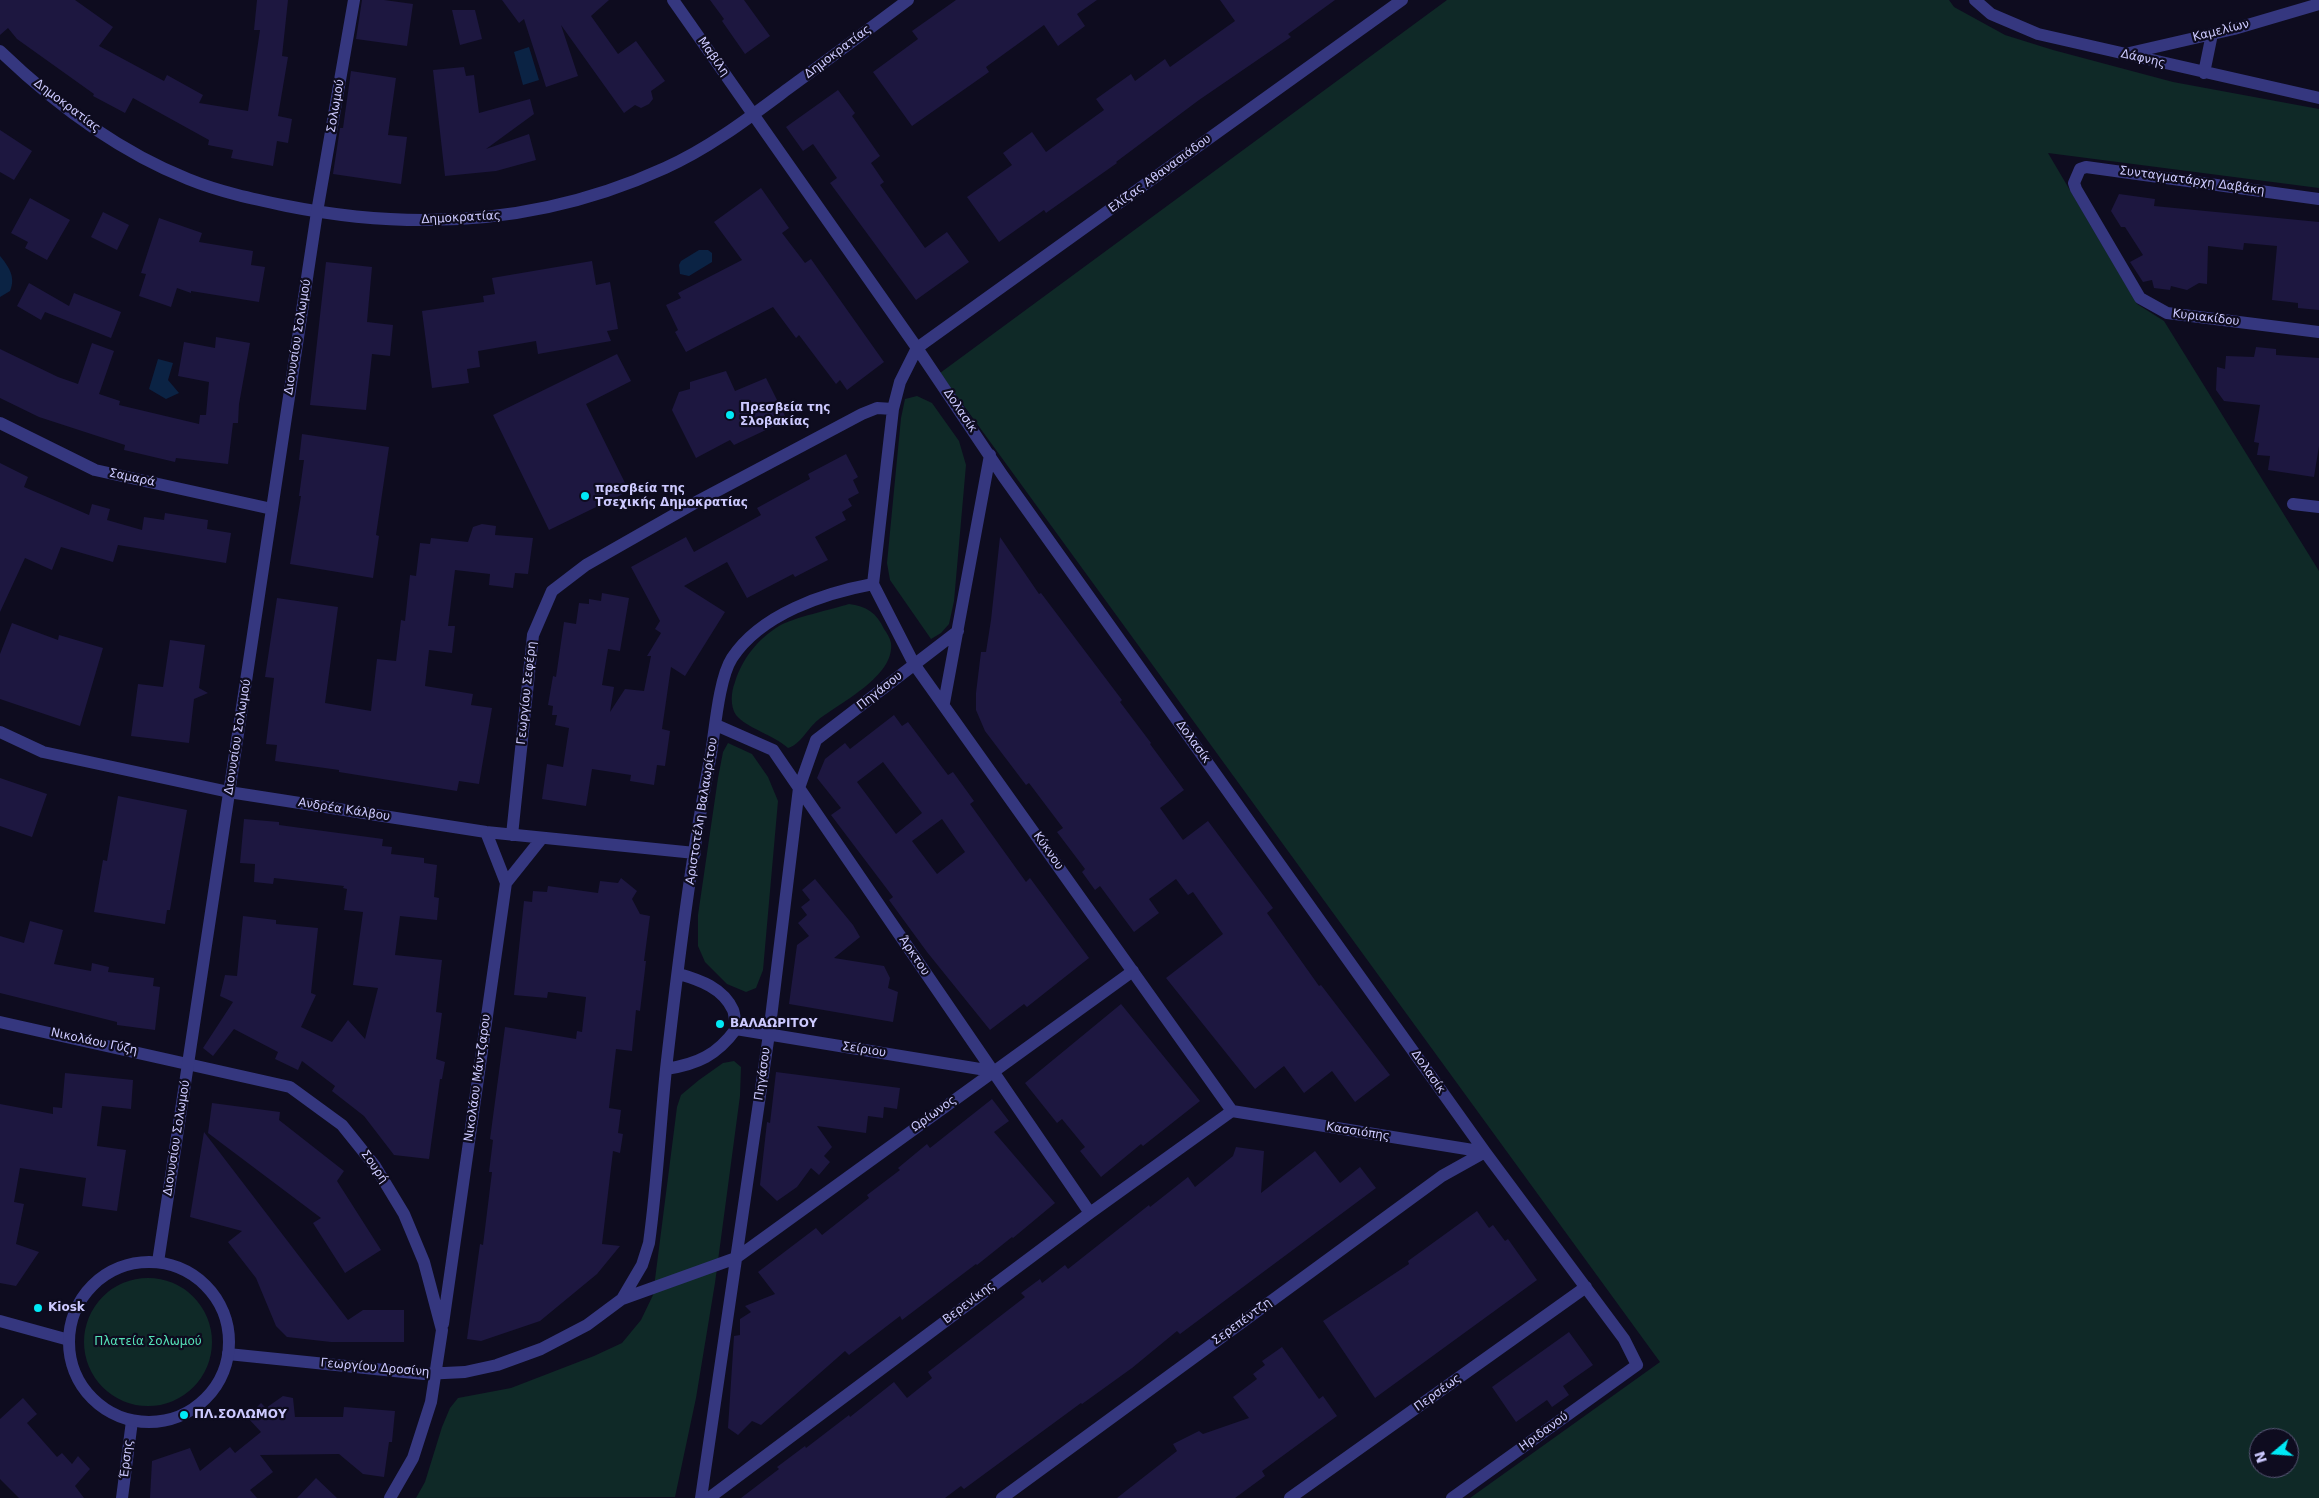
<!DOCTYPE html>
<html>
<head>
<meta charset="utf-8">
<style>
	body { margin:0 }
	#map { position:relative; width:2319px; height:1498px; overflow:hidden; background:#0e0c1f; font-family:"DejaVu Sans",sans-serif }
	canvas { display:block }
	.north { position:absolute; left:2249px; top:1428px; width:50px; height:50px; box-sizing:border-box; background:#0e0c1f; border:1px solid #5a5879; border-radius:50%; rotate:252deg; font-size:14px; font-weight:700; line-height:20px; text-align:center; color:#cdcaff }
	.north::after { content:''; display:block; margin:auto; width:18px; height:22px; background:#00e9f5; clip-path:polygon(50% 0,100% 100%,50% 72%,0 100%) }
</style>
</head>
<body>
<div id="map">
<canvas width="2319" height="1498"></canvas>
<div class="north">N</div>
</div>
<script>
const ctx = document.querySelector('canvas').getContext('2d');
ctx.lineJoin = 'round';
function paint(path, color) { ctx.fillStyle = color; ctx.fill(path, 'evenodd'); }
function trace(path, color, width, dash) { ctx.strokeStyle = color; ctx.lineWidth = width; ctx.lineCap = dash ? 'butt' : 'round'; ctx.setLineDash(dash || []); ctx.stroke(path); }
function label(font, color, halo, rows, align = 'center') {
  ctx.font = font + ' "DejaVu Sans",sans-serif'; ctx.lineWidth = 4.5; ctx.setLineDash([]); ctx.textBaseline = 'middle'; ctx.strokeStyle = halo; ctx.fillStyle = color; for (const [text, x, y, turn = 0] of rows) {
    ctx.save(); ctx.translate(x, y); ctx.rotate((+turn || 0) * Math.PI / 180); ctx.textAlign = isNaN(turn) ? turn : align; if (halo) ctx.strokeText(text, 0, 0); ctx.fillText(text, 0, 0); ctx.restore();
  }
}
const green = new Path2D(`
	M1447,0H1949L1954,7L2005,35L2053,50L2173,82L2319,109V188L2048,153L2137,304L2164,321L2319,571V1498H1470L1660,1362L940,373ZM2259,1438H2289V1468H2259Z
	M917,396L932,403L959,441L966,465L954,601L949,624L941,633L931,639L890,580L887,563L901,418L905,399Z
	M849,604C866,606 877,613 884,629C887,633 890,638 891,643C895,676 841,702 818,720C808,728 800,745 788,748C774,735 746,728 736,715C730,706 731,692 735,682C742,659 758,639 779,626C792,618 833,609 849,604Z
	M728,743L752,754L768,777L778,801L763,970L756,988L746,992L727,984L705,962L698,946V915L718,778L723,752Z
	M734,1061L741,1067L740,1096L715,1283L696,1398L675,1497L416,1498L425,1482L442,1427L450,1408L458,1398L511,1388L594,1356L622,1343L641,1320L653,1295L677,1107L681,1095L699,1080L723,1063Z
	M84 1342a64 64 0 1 1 128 0a64 64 0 1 1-128 0Z`);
const water = new Path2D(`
	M529,47L539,80L523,85L514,52Z
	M699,250H708L712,253V262L689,276L680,274L679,265L681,261Z
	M0,256C9,267 16,277 10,291L0,297Z
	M158,359L173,363L168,380L179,393L166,399L149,389Z`);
const building = new Path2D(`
	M0,0H75L113,27L99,46L164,81L167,75L203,95L199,103L248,111L260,30H254L257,0H288L282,56L288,57L278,116L292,119L288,143L277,141L273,166L231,158L233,150L208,145L209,140L133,98L125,113L93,96L94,94L17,39L8,28L0,35Z
	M362,0H384L413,4L407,46L356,39Z
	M502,0H609L591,16L618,54L636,41L665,81L651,91L653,99L649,104L641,108L635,105L624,113L561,25L578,76L546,87L524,19L519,23Z
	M710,0H744L770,36L745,54L722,21L724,19Z
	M956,0H1097L1077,14L1085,26L1058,46L1044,25L986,67L989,72L912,126L873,72L918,39L912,31Z
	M1220,0H1335L1288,34L1291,37L1199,100L1116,162L1117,163L1046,213L1044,210L999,242L967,197L1012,165L1003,153L1032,132L1046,152L1104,110L1096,99L1131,74L1135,81L1165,59L1170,67L1235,21Z
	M452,10H475L482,39L460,45Z
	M464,67L466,76L474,75L479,113L530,99L534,114L486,149L529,134L536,160L496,171L445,176L433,70Z
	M351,71L396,78L388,135L407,137L401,184L333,174L340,128H343Z
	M838,90L855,113L852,116L880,156L871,163L884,182L880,185L925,248L947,232L969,262L916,300L830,183L837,178L813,144L803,151L786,127Z
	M0,130L32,151L14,180L0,172Z
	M761,188L789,228L782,233L805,263L811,259L884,362L847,390L840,380L836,384L799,335L796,338L773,307L686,352L675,332L678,330L666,305L681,298L678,293L742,260L714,222Z
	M2119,194L2155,199L2154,206L2319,222V310L2298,308V303L2272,300L2277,246L2244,243L2243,250L2208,246L2207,284L2199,283L2187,290L2171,286L2170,290L2154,288L2152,280L2143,282L2130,262L2143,255L2125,227H2121L2111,211Z
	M30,198L70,220L47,260L25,248L28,242L11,233Z
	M103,212L129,225L117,250L91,237Z
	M159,218L202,233L199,242L253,251L251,265L265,267L259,302L191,291V293L177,288L171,307L139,296L146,274L141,273Z
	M592,261L596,285L610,282L618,329L607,331L611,341L538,354L536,341L478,351L480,367L467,369L469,383L432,388L422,311L484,302L483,296L495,294L492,278Z
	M326,262L372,267L367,322L393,325L390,356L372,354L366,410L310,405Z
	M29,283L69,306L74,293L121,312L111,338L45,312L41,320L17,306Z
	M216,337L250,343L239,404L238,423H233L228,464L176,458L175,462L124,450L125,445L39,417L0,398V349L58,377L78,384L92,343L114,351L99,394L120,401L119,405L199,424L200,415H206L209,382L178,376L184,342L215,348Z
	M2256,347L2276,349V355L2319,358V446L2314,477L2268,470L2270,456L2257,455L2259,443L2254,442L2260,405L2224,401L2216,390L2217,367L2225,369L2226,356L2254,357Z
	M617,354L631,381L586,404L629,491L549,530L493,415Z
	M726,371L735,391L766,378L787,420L734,445L730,440L696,458L672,410L679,392L690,389V382Z
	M302,434L389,447L376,535L379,536L373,578L290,564L301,496H299L304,460H299Z
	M846,454L858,477L853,480L859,493L848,499L852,506L842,512L846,520L815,537L828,560L795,577L793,574L747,598L727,562L684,586L725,612L685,676L671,667L662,729L670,731L665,766L657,765L654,785L630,781L631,775L592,769L586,806L542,799L547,764L563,767L569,728L555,725L557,715H552L553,706L548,705L553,676L556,677L564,622L576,624L579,603L589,604V599L601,601L602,593L629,598L620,651L608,649L602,685L614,687L610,712L625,689L644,691L651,656H647L661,633L655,629L660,621L631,567L686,537L694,552L761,515L757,508L810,479L808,474Z
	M0,463L28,477L24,487L89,515L92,504L110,509L107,520L142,530L144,517L164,520L165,513L208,520L207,529L231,533L226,563L118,545L113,562L61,547L52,570L25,558L0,612Z
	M482,524L496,526L495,535L533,538L528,574L515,573L513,588L489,585L490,574L455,570L448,626H455L452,653L429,650L425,686L473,694L471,705L492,708L479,784L459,781L457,791L339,772V770L275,761L277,745L266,744L274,678L265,677L277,598L338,607L325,703L371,711L377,659L396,661L401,620L405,621L410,575L416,576L420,543L430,544L431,538L468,542L473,527Z
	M1000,537L1039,594L1041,593L1122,700L1120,702L1151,743L1150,744L1184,790L1160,808L1183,840L1208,821L1273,908L1267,913L1319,986L1321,985L1390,1075L1355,1102L1332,1071L1304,1093L1284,1066L1255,1089L1166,978L1223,934L1193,892L1188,895L1176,879L1149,899L1159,913L1134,932L1100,886L1095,890L1082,872L1085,869L1057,832L1063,828L1029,783L1026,785L985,731L976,710V693L981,652H986L991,620Z
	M12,623L58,640L59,635L103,648L80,726L0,699V654Z
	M170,640L205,645L199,688L208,693L194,699L189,743L131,736L138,684L163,687Z
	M894,715L902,726L908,722L948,775L953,772L974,801L970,804L1026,882L1030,878L1089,958L1027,1007L1024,1004L990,1030L927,952L889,900L893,897L831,815L841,808L817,778L825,759L845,743L850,749ZM883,762L922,813L896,834L857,782ZM942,819L965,852L937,874L912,841Z
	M0,778L47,794L32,837L0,826Z
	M118,796L187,810L170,910H167L165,924L94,912L103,860L107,861Z
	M244,819L279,822V825L383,839L382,846L392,847L391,854L424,858V863L437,865L434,897L439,898L437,920L400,916L395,955L442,960L436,1012L442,1013L436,1059L445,1062L442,1079H440L429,1159L394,1155L364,1116L332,1091L335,1086L302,1061L298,1070L275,1059L278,1052L234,1029L213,1056L203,1048L233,1002L220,996L225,975L237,976L243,916L276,920V924L318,928L311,993L316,995L301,1027L332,1042L348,1020L365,1039L378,988L353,985L363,912L344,910L347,889L343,888L344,886L274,878L273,884L254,882L255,864L240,863Z
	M621,878L637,891L632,899L640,914L650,916L644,961H646L640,1011L636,1010L632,1051L616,1049L609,1108L621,1110L618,1133L623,1134L620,1153L613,1151L602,1244L620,1246L597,1274L540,1321L481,1341L467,1339L480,1244L483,1245L492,1172H489L493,1140L490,1139L505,1027L576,1039L577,1031L582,1032L586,997L548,992L547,998L514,995L524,901L532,902L533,891L547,892L548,886L598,893L600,881L618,883Z
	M815,879L853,925L860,937L834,958L884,966L890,978L888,988L898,992L893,1022L789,1004L797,945L809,936L798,923L807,915L801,907L810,900L802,890Z
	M30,921L63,930L54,964L91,971L92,963L109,967L108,972L154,978L153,986L160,987L155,1030L117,1025V1022L0,993V936L24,943Z
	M1121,1004L1200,1101L1143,1146L1141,1144L1101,1177L1080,1151L1085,1147L1062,1119L1057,1123L1025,1083Z
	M776,1072L900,1088L897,1109L884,1107L883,1118L868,1116L866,1133L817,1126L832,1147L824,1156L830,1162L819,1175L811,1168L797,1187L777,1201L760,1185L767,1122L770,1123Z
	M65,1073L133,1080L131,1109L102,1106L97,1146L126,1150L117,1211L82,1206L86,1178L20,1168L14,1202L24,1204L16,1244L39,1252L16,1286L0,1283V1104L53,1114V1107L62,1108Z
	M992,1099L1009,1121L994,1132L1055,1203L1013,1238L1012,1237L977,1265L976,1264L902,1320L900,1316L849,1355L845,1351L761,1425L752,1421L738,1435L728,1428L734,1336L740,1335V1319L751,1312L745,1306L775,1294L758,1272L816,1228L822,1235L869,1198L867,1195L900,1170L898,1168L927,1144L930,1148Z
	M212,1103L280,1112L279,1120L344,1171L337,1181L381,1250L345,1273L313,1223L321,1218L208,1133Z
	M204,1132L348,1320L363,1310H404V1342H331L287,1337L276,1326L256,1278L228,1242L242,1231L190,1217Z
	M1236,1147L1264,1151L1261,1193L1315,1151L1340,1183L1360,1167L1376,1188L1180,1334L1177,1331L1132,1368L1082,1404L1081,1403L964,1489L961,1486L945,1498H741L779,1469L777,1467L805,1446L806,1448L849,1415L850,1417L894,1382L907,1398L932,1378L928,1372L1025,1297L1021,1293L1040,1279L1042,1283L1065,1265L1068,1269L1149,1205L1150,1207L1188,1177L1195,1187L1233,1156Z
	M1477,1211L1489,1228L1493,1225L1505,1241L1508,1239L1537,1280L1375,1398L1323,1321L1409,1264L1408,1261Z
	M1569,1332L1593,1365L1563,1386L1569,1395L1552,1407L1547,1400L1516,1422L1492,1387Z
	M1282,1347L1319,1399L1323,1396L1337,1416L1262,1471L1265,1476L1235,1498H1117L1177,1451L1173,1444L1199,1431L1203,1434L1249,1418L1233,1397L1257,1379L1253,1374L1265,1365L1262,1361Z
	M283,1396L293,1398L295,1417H343L344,1407L395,1411L392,1442H389L384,1477L363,1474L339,1454L260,1455L273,1472L250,1490L257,1498H150L152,1461L190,1448L200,1471L230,1447L235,1453L261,1432L247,1417L261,1403L266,1408Z
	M23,1398L37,1414L27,1423L57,1457L62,1453L72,1464L78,1456L90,1469L75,1486L84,1498H19L0,1479V1419Z
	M316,1478L337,1498H297Z`);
const minor = new Path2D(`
	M673,0L917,348L1003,476L1485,1152L1624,1339L1637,1365L1452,1498
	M1975,0L1991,14L2038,34L2319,98
	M0,51C54,103 118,151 188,179C220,192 253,199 287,206C417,232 543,224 665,168C710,148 750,117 789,88C829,59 869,29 908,0
	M2125,54L2234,29L2319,4
	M2204,73L2212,34
	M2319,199L2086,167L2080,169L2074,183L2076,189L2140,298L2167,313L2319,332
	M0,423L95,470L272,509
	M2293,504L2319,507
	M873,584L893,409L900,382L917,348L1402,0
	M873,584L914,664L1232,1111
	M944,703L990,455
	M716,725L773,750L1090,1213
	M0,732L43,752L229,792L486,832L695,853
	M486,832L506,883
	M512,835L533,635L552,591L586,565L700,500L862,414L877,408L893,409
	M0,1022L290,1087L342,1125L375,1166L404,1214L424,1262L442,1330L431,1402L413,1458L390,1498
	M736,1029L992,1071
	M666,1069C698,1064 717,1055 736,1029C735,1023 735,1015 733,1010C723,988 700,980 679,974
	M1232,1111L1485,1152
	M622,1299L642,1265L649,1243C657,1185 660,1127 666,1069C678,964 691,858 711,754C715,729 719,678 732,658C761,614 824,593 873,584
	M0,1321L69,1340
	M443,1324L506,883L542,838
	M228,1354L424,1374L465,1372L497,1365L541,1349L587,1325L622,1299L736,1258L1133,971
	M122,1498L132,1421
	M701,1498L769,1034L799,788L816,740L958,631
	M709,1498L1090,1213L1232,1111
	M1002,1498L1442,1176L1485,1152
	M1290,1498L1586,1287`);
const tertiary = new Path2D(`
	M158,1262L317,212L354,0
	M69 1342a80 80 0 1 1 160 0a80 80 0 1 1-160 0Z`);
const markers = [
	[730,415,5,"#00e9f5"],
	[585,496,5,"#00e9f5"],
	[720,1024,5,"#00e9f5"],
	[38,1308,5,"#00e9f5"],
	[184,1415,5,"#00e9f5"]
];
const streetNames = [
	["Καμελίων",2221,31,-14],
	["Δημοκρατίας",838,52,-37],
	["Μαβίλη",713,57,55],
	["Δάφνης",2143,59,13],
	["Δημοκρατίας",67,106,37],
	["Σολωμού",336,106,-80],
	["Ελίζας Αθανασιάδου",1160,174,-36],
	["Συνταγματάρχη Δαβάκη",2192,181,8],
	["Δημοκρατίας",461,218,-3],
	["Κυριακίδου",2206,318,7],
	["Διονυσίου Σολωμού",298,337,-81],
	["Δολασίκ",960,411,56],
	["Σαμαρά",132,478,12],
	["Πηγάσου",880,691,-38],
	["Γεωργίου Σεφέρη",527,693,-84],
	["Διονυσίου Σολωμού",238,737,-81],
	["Δολασίκ",1193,742,54],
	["Ανδρέα Κάλβου",344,810,9],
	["Αριστοτέλη Βαλαωρίτου",702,811,-81],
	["Κύκνου",1048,851,55],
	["Άρκτου",914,956,56],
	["Νικολάου Γύζη",94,1042,12],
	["Σείριου",864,1050,9],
	["Δολασίκ",1428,1072,55],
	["Πηγάσου",763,1074,-82],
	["Νικολάου Μάντζαρου",478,1078,-82],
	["Ωρίωνος",934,1114,-36],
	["Κασσιόπης",1358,1132,9],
	["Διονυσίου Σολωμού",177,1138,-81],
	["Σουρή",374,1167,55],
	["Βερενίκης",969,1303,-37],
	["Σερεπέντζη",1242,1322,-36],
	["Γεωργίου Δροσίνη",375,1368,5],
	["Περσέως",1438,1393,-36],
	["Ηριδανού",1544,1432,-36],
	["Έρσης",127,1459,-83]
];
const poiNames = [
	["Πρεσβεία της",740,408],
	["Σλοβακίας",740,422],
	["πρεσβεία της",595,489],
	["Τσεχικής Δημοκρατίας",595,503],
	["ΒΑΛΑΩΡΙΤΟΥ",730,1024],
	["Kiosk",48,1308],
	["ΠΛ.ΣΟΛΩΜΟΥ",194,1415]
];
const parkNames = [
	["Πλατεία Σολωμού",148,1342]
];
paint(green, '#0f2927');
paint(water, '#0b2344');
paint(building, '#1d1740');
trace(minor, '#35377f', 12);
trace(tertiary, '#35377f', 12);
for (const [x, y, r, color] of markers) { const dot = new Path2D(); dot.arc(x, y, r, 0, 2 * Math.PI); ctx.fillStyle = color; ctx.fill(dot); trace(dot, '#0e0c1f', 2); }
label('12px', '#cdcaff', '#0e0c1f', streetNames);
label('bold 12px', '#cdcaff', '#0e0c1f', poiNames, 'left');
label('12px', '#54e1b6', '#0e0c1f', parkNames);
</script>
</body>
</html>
